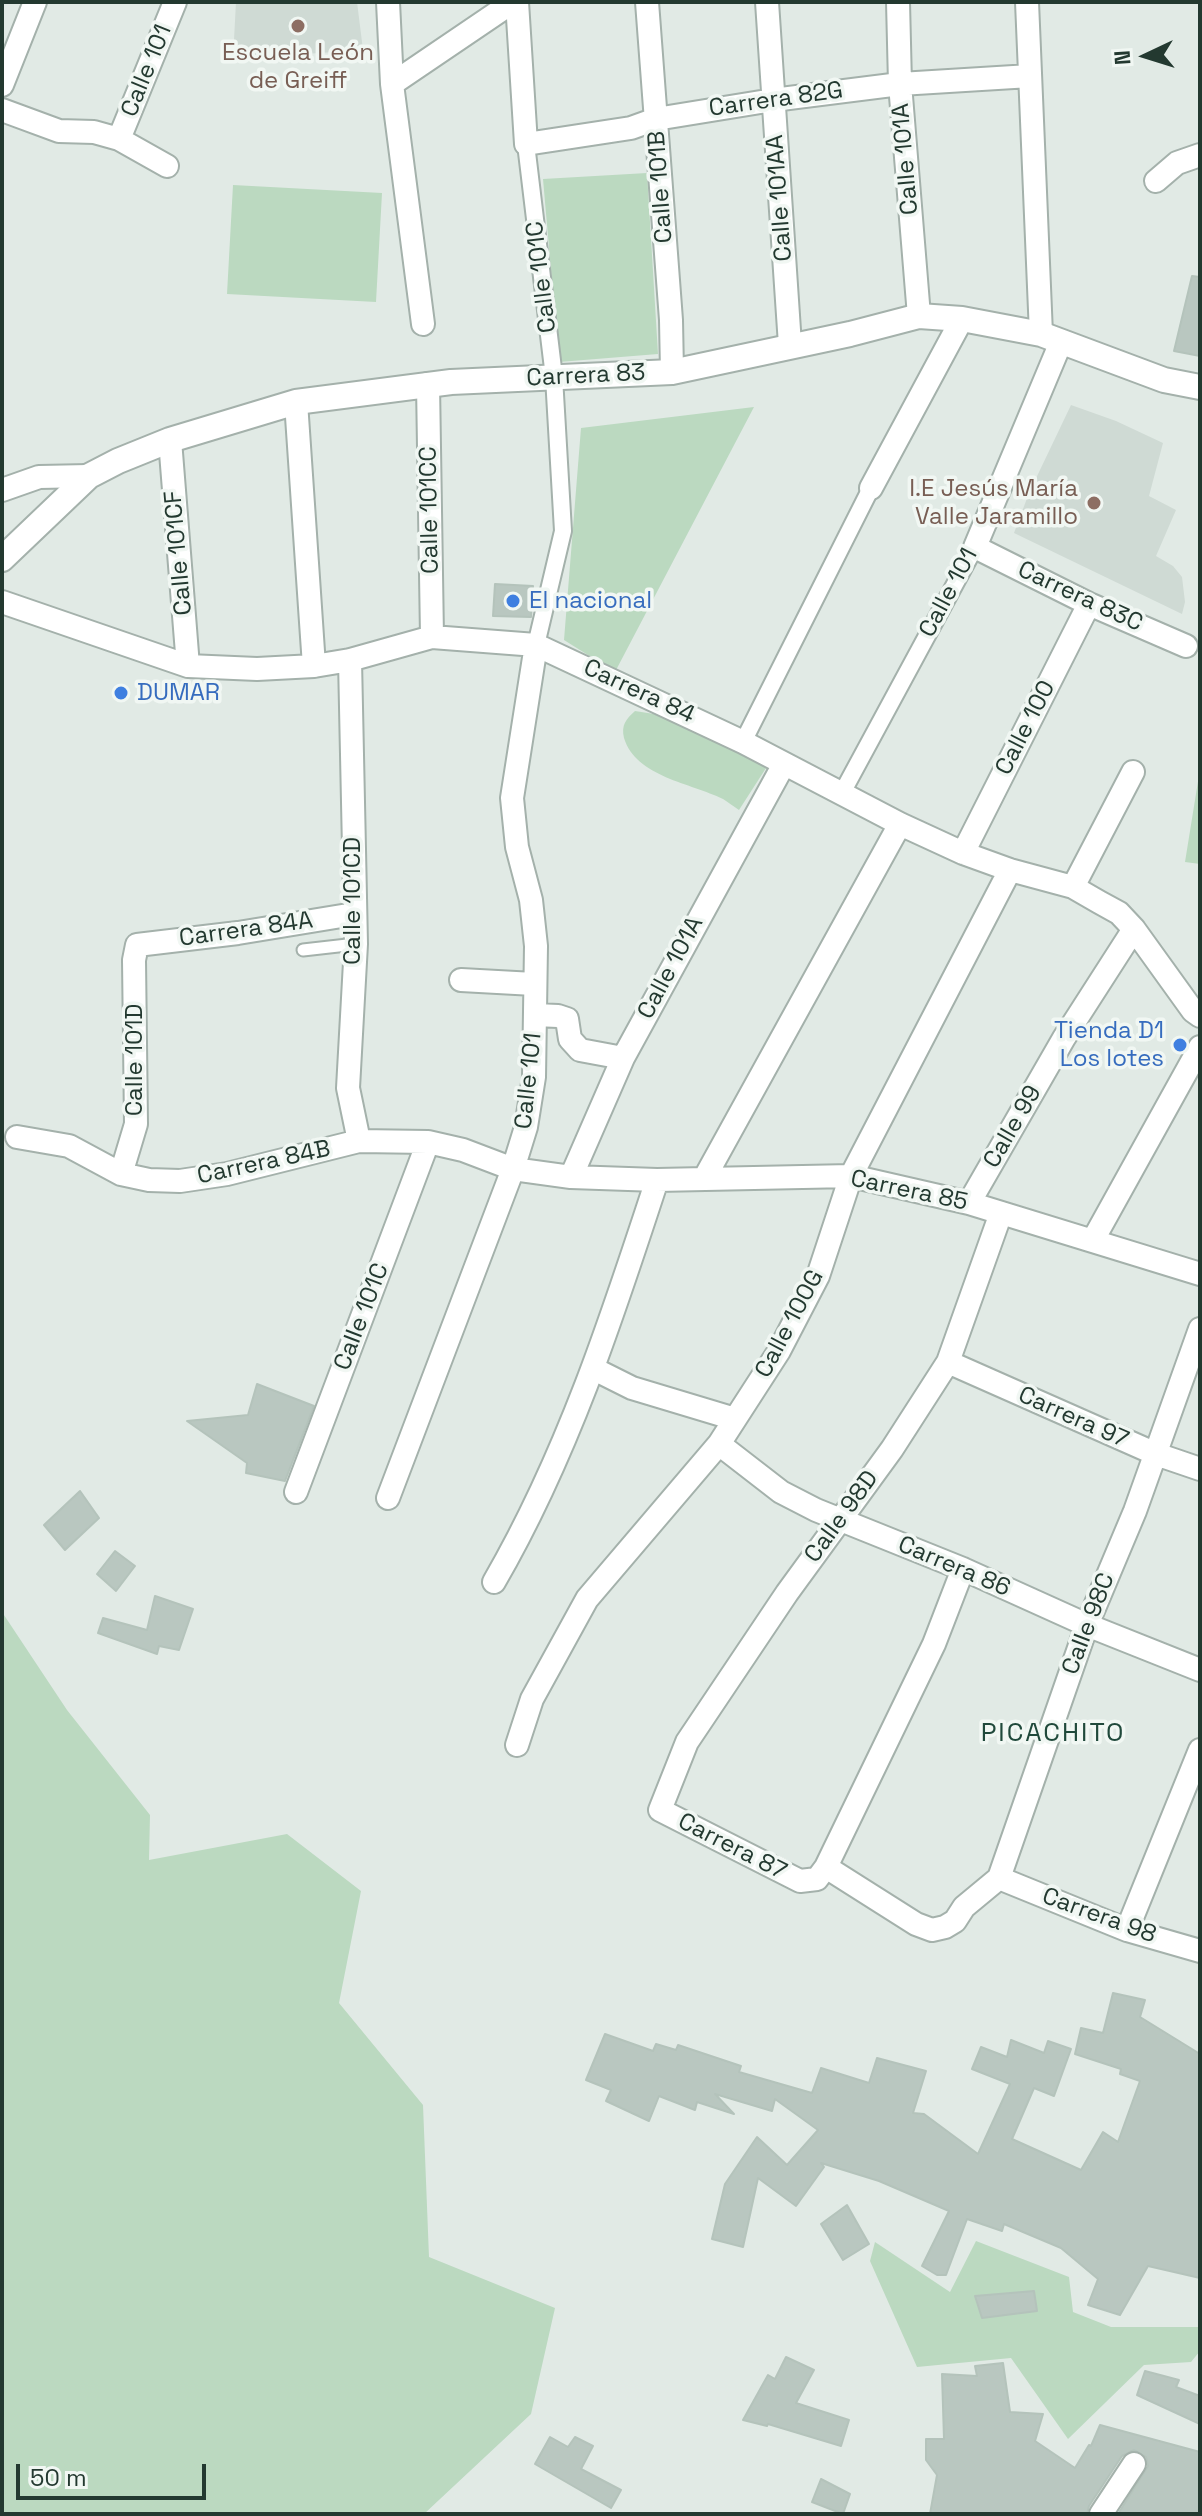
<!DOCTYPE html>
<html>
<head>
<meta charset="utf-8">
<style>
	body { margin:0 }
	#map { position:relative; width:1202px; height:2516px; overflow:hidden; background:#e1eae5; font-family:"Space Grotesk",sans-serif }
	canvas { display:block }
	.frame { position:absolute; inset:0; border:4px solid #233930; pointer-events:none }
	.north { position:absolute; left:1106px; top:16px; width:80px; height:80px; -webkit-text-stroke:6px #f1f7f3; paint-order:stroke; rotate:266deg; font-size:22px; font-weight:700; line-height:32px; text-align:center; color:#233930 }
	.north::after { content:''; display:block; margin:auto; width:28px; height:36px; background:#233930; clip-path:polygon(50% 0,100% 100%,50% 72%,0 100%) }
	.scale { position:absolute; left:16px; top:2464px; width:190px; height:36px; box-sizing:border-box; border:4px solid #233930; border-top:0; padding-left:10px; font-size:24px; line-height:28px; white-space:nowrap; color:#233930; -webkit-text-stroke:6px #f1f7f3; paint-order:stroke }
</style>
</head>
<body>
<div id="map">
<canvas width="1202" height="2516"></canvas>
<div class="frame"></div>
<div class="north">N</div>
<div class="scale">50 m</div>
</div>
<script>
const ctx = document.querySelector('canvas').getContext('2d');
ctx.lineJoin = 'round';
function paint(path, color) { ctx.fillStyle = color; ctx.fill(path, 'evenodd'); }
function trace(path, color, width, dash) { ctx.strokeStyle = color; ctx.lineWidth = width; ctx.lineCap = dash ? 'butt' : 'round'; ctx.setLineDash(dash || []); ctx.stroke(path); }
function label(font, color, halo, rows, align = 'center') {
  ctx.font = font + ' "Space Grotesk",sans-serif'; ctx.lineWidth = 7; ctx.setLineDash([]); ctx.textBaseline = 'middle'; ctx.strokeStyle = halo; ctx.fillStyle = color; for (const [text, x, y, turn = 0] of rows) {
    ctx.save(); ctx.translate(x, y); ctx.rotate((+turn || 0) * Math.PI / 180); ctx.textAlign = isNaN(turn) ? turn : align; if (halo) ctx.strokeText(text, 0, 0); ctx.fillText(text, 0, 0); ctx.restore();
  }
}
const built = new Path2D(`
	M236,2H357L363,50L233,59Z
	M1071,405L1116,421L1163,443L1149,496L1176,510L1156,556L1173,566L1182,577L1185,602L1182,614L1014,533L1029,493Z`);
const green = new Path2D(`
	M647,173L658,354L559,362L543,179Z
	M233,185L382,193L376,302L227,294Z
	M754,407L615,672L564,640L581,428Z
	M635,711L654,714L768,765L739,810C733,806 728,802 723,799C691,783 636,777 624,738C621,725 626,719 635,711Z
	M1200,769V864L1185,862Z
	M2,1612L67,1710L150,1815L149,1860L287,1834L361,1891L339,2003L423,2105L429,2257L555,2308L531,2414L424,2514H2Z
	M976,2241L1069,2277L1073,2312L1111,2327H1200V2351L1191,2362L1144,2365L1068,2439L1011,2358L917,2367L870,2261L875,2242L950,2292Z`);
const building = new Path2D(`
	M1192,276L1200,277V356L1174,351Z
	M495,584L533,586L531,617L493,616Z
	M257,1384L314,1406L285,1481L246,1473L247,1463L187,1421L248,1415Z
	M80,1491L99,1518L65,1550L44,1525Z
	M115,1551L135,1566L116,1591L97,1574Z
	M155,1596L193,1609L179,1650L159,1646L157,1654L98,1633L103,1618L147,1630Z
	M1113,1993L1145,2000L1140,2017L1200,2054V2278L1148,2266L1120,2315L1088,2305L1098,2279L1061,2248L1004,2224L1002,2231L967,2219L946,2275H937L922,2266L949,2211L879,2181L821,2163L824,2167L796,2206L758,2178L743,2247L712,2239L725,2184L757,2137L787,2165L818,2130L775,2099L772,2111L715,2094L734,2114L697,2102L695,2110L659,2096L649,2121L606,2101L611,2090L586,2080L605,2034L653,2051L656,2044L676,2050L678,2045L741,2066L739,2072L812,2093L821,2068L869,2083L877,2058L926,2071L913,2113L924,2114L978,2154L1010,2084L972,2069L981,2047L1007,2057L1011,2040L1044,2053L1048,2041L1071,2049L1054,2096L1034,2088L1012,2139L1081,2170L1103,2132L1118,2142L1140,2081L1120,2074L1121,2069L1075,2054L1081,2028L1103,2033Z
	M847,2205L869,2244L843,2260L821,2224Z
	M1034,2291L1037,2311L982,2318L975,2296Z
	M786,2357L814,2370L796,2403L849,2420L841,2446L768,2424L767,2426L743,2420L768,2375L775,2379Z
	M1003,2363L1010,2412L1043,2414L1035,2441L1075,2468L1089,2445L1091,2446L1100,2425L1200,2452V2514H1118L1148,2466L1146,2457L1134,2450L1122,2456L1089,2506L1087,2514H930L937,2475L926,2460V2439H944L942,2374L977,2376L975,2366Z
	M1145,2371L1179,2380L1176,2387L1200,2396V2424L1137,2395Z
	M550,2437L568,2447L575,2437L593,2446L581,2469L621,2490L611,2508L535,2464Z
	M821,2479L850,2494L843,2514L812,2502Z`);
const service = new Path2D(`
	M303,950L356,944`);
const pedestrian = new Path2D(`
	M526,144L554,377L563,531L536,645
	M743,742L871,488
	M842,793L975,547`);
const minor = new Path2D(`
	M388,2L392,84L423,324
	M517,2L526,144L631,128L656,119L773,100L900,84L1030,76
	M647,2L671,320L672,372
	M767,2L790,345
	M898,2L900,84L919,316
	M1027,2L1041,334
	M392,84L513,2
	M2,85L35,2
	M2,110L59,131L94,132L119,139L167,166
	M119,139L175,2
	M1156,181L1177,163L1200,155
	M1061,342L975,547L1089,604L1186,646
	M428,384L432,637
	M296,402L314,666
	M170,440L188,666
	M871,488L962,319
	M2,490L39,477L89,476
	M2,602L188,666L257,669L314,666L350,660L432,637L536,645L743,742L900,824L963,853L1010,870L1073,887L1099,902L1119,913L1134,929L1193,1011L1200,1016
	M350,660L356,944L348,1088L359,1141
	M963,853L1089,604
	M1073,887L1133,772
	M461,980L534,984
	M535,1015L558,1016L567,1019L570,1039L580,1050L623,1058
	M17,1137L69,1146L121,1174L149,1180L180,1181L227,1174L359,1141L428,1142L463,1150L513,1169L571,1177L657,1180L851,1176L969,1203L1200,1274
	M121,1174L136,1124L134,960L137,945L238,933L354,914
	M571,1177L623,1058L784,764
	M704,1179L900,824
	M969,1203L1064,1038L1134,929
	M1001,1213L948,1362L892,1449L787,1593L687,1742L660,1810L800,1881L817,1879L826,1867L916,1924L932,1930L945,1927L955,1921L964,1907L999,1878L1087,1625L1135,1511L1200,1329
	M1093,1240L1200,1047
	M948,1362L1156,1454L1200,1469
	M594,1369L632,1388L735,1419
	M719,1444L781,1492L816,1510L963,1569L1087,1625L1200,1670
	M296,1492L428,1142
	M388,1498L513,1169L526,1127L534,1077L536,946L531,900L517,847L512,798L536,645
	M494,1582C567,1456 612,1318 657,1180
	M517,1745L532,1699L587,1599L719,1444L779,1351L818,1276L851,1176L1010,870
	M826,1867L934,1644L963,1569
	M999,1878L1127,1930L1200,1951
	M1127,1930L1200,1750
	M1101,2514L1134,2464`);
const tertiary = new Path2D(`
	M2,559L89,476L118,461L170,440L296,402L451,382L672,372L850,334L919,316L962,319L1041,334L1164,380L1200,387`);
const markers = [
	[298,26,8,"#8d6e63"],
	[1094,503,8,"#8d6e63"],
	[513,601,8,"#3f7fe0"],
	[121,693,8,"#3f7fe0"],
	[1180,1045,8,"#3f7fe0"]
];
const educationNames = [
	["Escuela León",298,53],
	["de Greiff",298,81],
	["I.E Jesús María",1078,489,"right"],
	["Valle Jaramillo",1078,517,"right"]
];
const streetNames = [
	["Calle 101",147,71,-68],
	["Carrera 82G",776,100,-8],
	["Calle 101A",906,159,-95],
	["Calle 101B",661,187,-94],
	["Calle 101AA",780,198,-94],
	["Calle 101C",542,277,-97],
	["Carrera 83",586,376,-3],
	["Calle 101CC",430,510,-91],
	["Calle 101CF",179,553,-95],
	["Calle 101",949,593,-62],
	["Carrera 83C",1080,597,25],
	["Carrera 84",639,692,25],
	["Calle 100",1026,728,-63],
	["Calle 101CD",353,901,-90],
	["Carrera 84A",246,930,-8],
	["Calle 101A",671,968,-62],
	["Calle 101D",135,1060,-90],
	["Calle 101",529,1081,-84],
	["Calle 99",1013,1127,-60],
	["Carrera 84B",264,1163,-12],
	["Carrera 85",909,1191,12],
	["Calle 101C",362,1317,-69],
	["Calle 100G",790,1324,-62],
	["Carrera 97",1073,1418,24],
	["Calle 98D",842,1517,-54],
	["Carrera 86",954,1567,23],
	["Calle 98C",1089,1624,-69],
	["Carrera 87",732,1847,27],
	["Carrera 98",1099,1916,20]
];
const shopNames = [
	["El nacional",529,601],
	["DUMAR",137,693],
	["Tienda D1",1164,1031,"right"],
	["Los lotes",1164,1059,"right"]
];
const neighbourhoodNames = [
	["PICACHITO",1053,1734]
];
paint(built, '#cfdad4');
paint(green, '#bbd9c0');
paint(building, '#b9c7c0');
trace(building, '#b4c3bb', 2);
trace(service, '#a4b1ab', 15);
trace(pedestrian, '#a4b1ab', 20);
trace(minor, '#a4b1ab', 26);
trace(tertiary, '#a4b1ab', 28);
trace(service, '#fff', 11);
trace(pedestrian, '#fff', 16);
trace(minor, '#fff', 22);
trace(tertiary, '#fff', 24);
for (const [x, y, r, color] of markers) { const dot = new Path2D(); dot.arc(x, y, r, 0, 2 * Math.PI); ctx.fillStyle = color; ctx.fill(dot); trace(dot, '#f1f7f3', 3); }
label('24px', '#785e54', '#f1f7f3', educationNames);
label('24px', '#233930', '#f1f7f3', streetNames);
label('24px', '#366cbe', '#f1f7f3', shopNames, 'left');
ctx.letterSpacing = '2px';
label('26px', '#20493b', '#f1f7f3', neighbourhoodNames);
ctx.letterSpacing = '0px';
</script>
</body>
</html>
